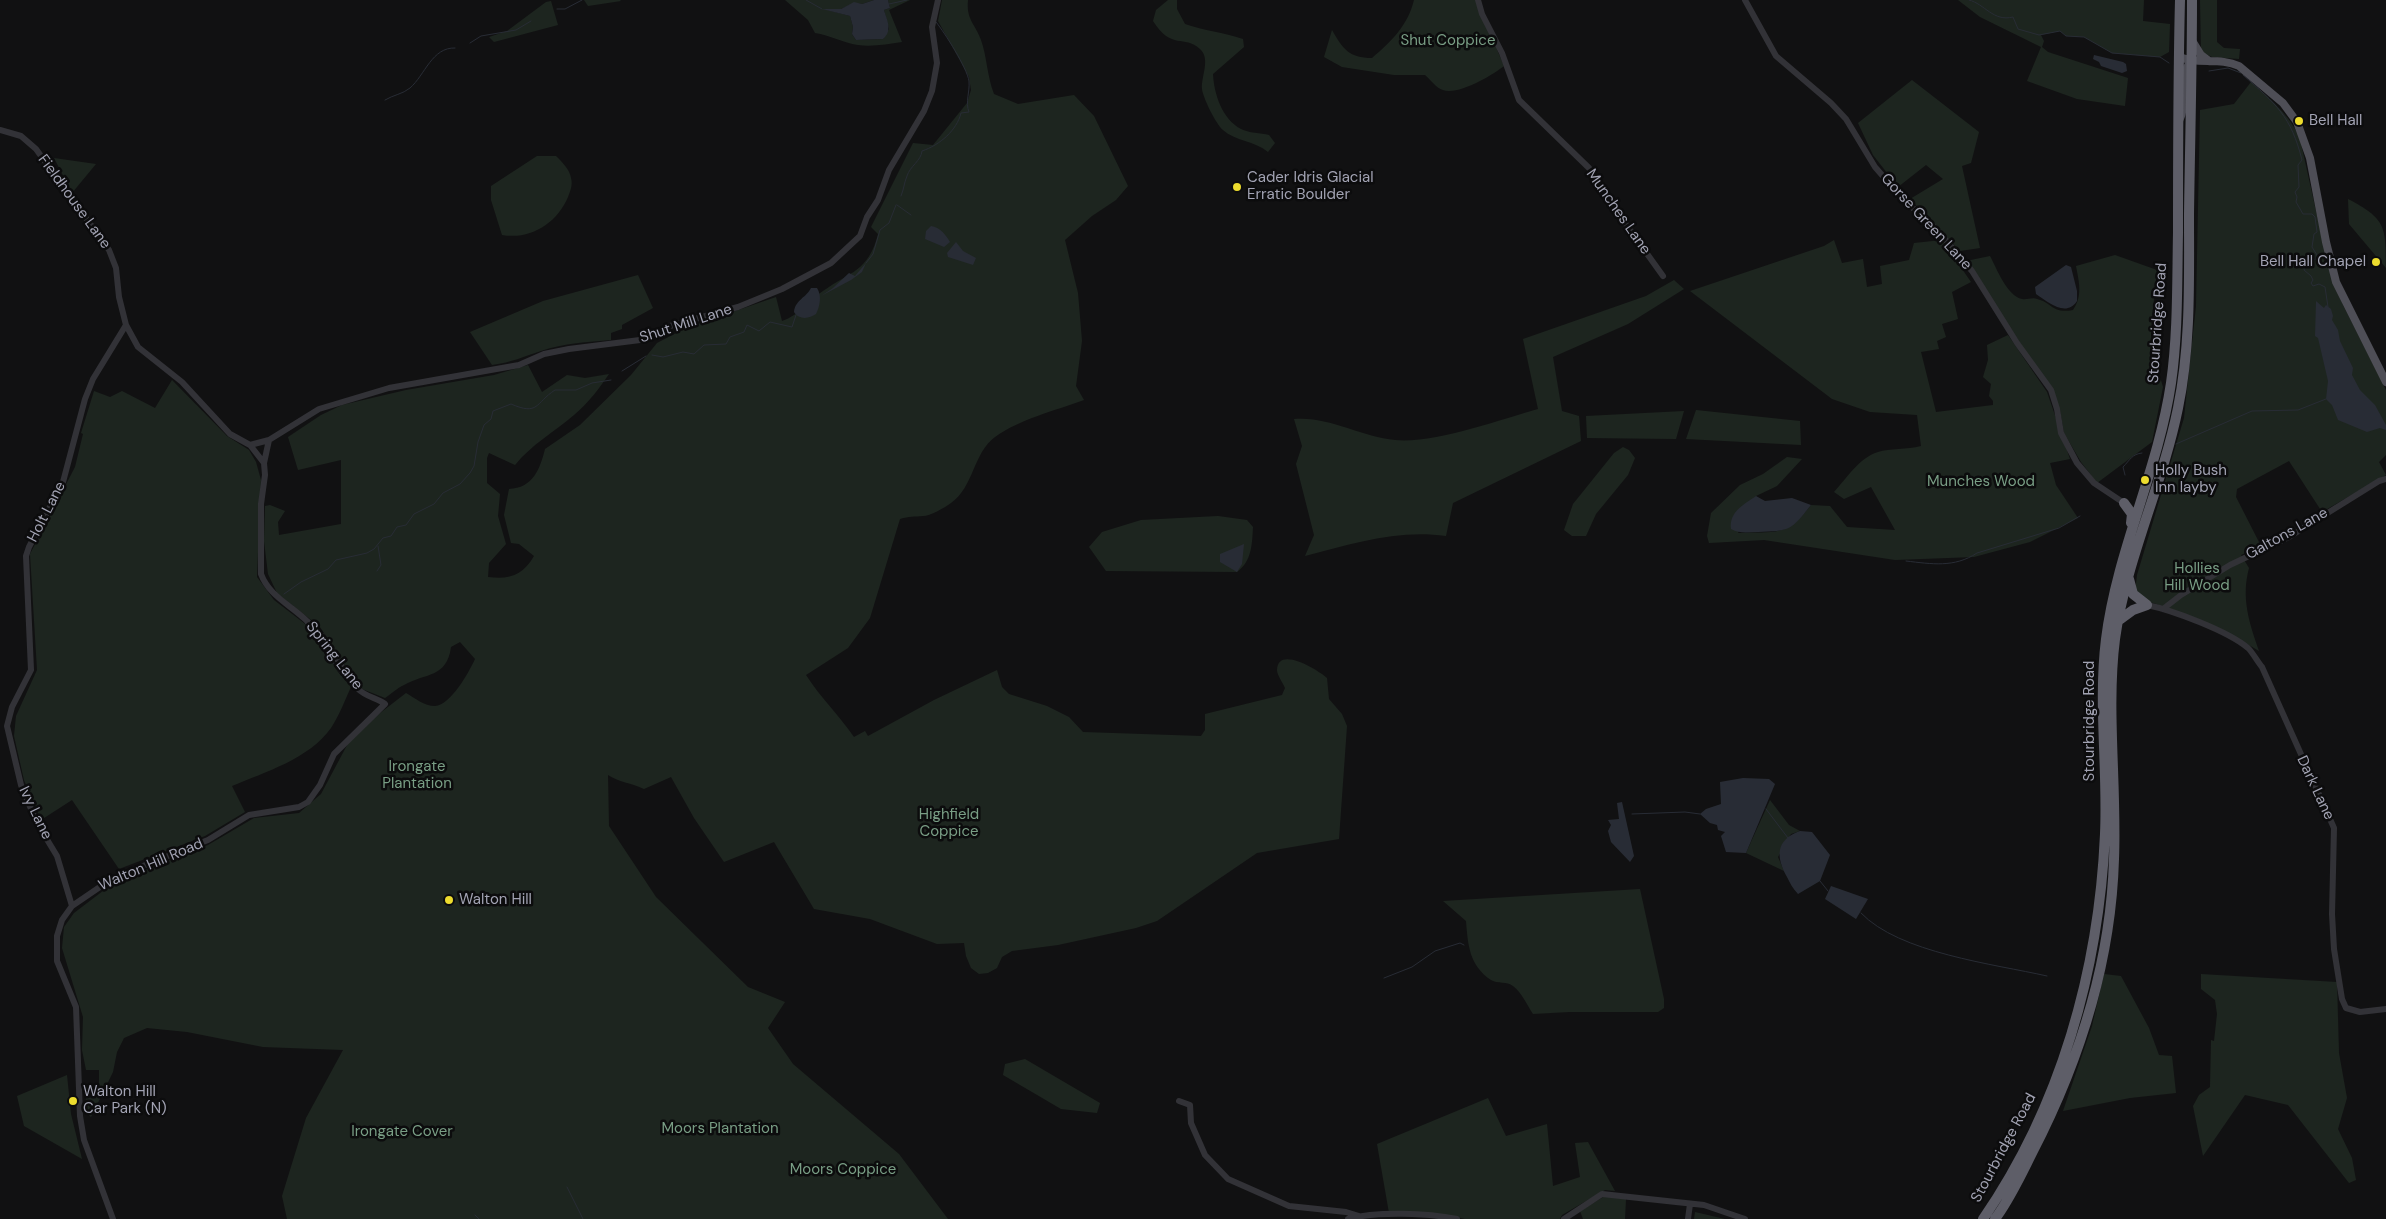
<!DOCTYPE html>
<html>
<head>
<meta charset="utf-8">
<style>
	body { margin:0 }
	canvas { display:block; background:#111112 }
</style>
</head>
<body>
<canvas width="2386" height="1219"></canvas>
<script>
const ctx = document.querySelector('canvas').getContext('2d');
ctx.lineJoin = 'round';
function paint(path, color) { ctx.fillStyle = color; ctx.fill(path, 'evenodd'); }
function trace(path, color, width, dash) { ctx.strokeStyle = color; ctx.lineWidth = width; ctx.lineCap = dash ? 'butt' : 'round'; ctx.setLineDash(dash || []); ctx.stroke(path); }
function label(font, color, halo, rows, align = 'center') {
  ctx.font = font + ' "DM Sans",sans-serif'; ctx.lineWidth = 5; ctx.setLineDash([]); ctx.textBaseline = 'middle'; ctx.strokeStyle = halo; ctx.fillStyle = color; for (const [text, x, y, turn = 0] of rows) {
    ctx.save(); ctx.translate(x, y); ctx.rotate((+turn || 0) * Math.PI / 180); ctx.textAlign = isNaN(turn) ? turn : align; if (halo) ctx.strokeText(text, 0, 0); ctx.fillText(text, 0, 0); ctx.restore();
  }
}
const green = new Path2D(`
	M584,0H620L621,1L588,6Z
	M785,0H874L862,4L854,3L841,9H824L850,16L853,27L852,34L856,40L883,39L889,29L884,10L890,8L888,0H910L889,10L902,42C887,44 873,47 858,45C843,43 830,35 815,33L808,20Z
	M942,0H968C966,20 975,23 981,40C987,57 987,76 994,94L1018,104L1074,95L1094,116L1128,186L1116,200L1092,216L1065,240L1078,293L1082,341L1076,386L1084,400C1054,411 1020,419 995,437C973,453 974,487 951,503C944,508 930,516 923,516C914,517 909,516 900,519L870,618L848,648L806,675C820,697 839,715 854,737L865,731L868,736L934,700L997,670L1002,687L1009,694L1047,706L1069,717L1083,732L1201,736L1205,730V714L1282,695L1285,688C1283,683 1277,675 1277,670C1278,645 1319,671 1327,678L1329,699L1342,714L1347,726L1339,839L1257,853L1157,921L1136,928L1058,945L1012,951L1002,957L997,968L988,973L979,974L971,968L966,956L964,943L937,944L870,919L814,909L774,842L724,862L694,818L671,777L644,789C632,783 618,782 608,775L609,826L656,897L748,987L785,1002L768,1028L793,1064L899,1154L948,1219H287L282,1196L306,1118L343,1050L263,1047L187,1032L147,1028L124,1038L117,1052L113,1072L91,1117L85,1112L86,1097L94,1098L99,1086V1070H86L82,1050L83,1017L62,948L64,927L74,913L116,881L208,845L254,818L299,813L321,794L353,734L406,693C415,698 424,706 435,706C451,705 469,672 475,659L460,642L451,647C447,678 425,673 404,685C397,688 391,694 385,698L362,689L356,683L320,627L277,593L268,574L264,541L265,506L270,505L285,511L278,522L279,535L341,524V460L298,470L288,437L321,415L342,405L406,390L494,375L528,365L542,392L567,375L585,378L609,374C599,389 588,403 574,415C554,432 531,445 515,465L489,453L487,458V483L500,494L498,516L506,544L489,563L488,577C510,580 523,575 534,556L519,544L511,543L504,515L509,489C533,488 540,469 545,449L580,425L631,375L657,343L686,328L776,297L782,321C800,315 807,301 823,291C850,272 869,271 878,234L871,227L913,143L933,145L967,103L971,90L969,77L938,21Z
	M1168,0H1177V9L1185,24C1204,31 1223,32 1243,39L1244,47L1213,74C1214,94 1222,119 1241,129C1248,133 1261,133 1269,135L1275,143L1268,152C1255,141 1235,141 1223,130C1216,124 1203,98 1202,89C1201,76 1211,59 1200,49C1184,34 1172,51 1153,21L1156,10Z
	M1414,0H1476L1504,66C1493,75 1457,96 1443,90C1436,88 1430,79 1425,75H1394L1342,67L1324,57L1332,30C1343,49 1349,58 1372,58C1392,41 1408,25 1414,0Z
	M1958,0H2144L2143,21L2170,24L2169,52L2160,57L2112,53L2084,37L2066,36L2060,31L2041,35L2044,41L2042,47L2048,52L2128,78L2125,106L2077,99L2027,81L2041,47L1980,17Z
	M2200,0H2217V42L2224,48L2240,49L2239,59L2212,57L2201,52Z
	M551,1L558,25L494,42L489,37L507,31L546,2Z
	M1912,80L1979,132L1971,163L1962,166L1980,248L1960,251L1910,199L1943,179L1926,165L1898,187L1873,155L1858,123Z
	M2251,82C2270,99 2290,115 2300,139L2328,265L2343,305L2386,390V455L2379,462L2386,475L2322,512L2289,461L2237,489L2236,497L2261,546L2241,555L2249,568C2241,598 2249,622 2259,651C2221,628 2181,610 2139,599L2135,592L2137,575L2184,418L2196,306L2200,110L2234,104Z
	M537,156H556C562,162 570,170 571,178C573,186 570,191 568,197C557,223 531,240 502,235L491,200V186Z
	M54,158L96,164L72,193Z
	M2348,199C2386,219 2386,226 2386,268L2349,224Z
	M1834,240L1842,263L1863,259L1867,287L1882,284L1880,266L1909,260L1914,243L1942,240L1971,282L1952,292L1958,319L1942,324L1946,337L1937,341L1939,349L1921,352L1936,412L1993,405V401L1989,396L1991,384L1983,377L1988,360L1987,345L2008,335L2047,392L2070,459L2050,463L2056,485L2078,518L2030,542L1974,557L1895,560L1764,540L1709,543L1707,536L1711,513L1740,485L1763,474L1787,457L1802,459L1777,486L1756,496L1738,533C1775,531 1786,538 1811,505L1830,506L1847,527L1895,530L1871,487L1844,499L1834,492C1847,478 1859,458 1878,452C1890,448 1907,450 1921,446L1917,415L1870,412L1832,399L1690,291L1824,246Z
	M2115,255L2157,270L2152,318L2151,347L2163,387L2152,442L2097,483L2081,462L2064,433L2060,410L2019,341L1966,261L1990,256C1997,269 2007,296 2022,299C2027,300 2033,297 2037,299C2053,303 2052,314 2073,310C2083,296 2079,282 2076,266Z
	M638,275L653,308L622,325V329L611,333V340C588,342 564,343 541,351C522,357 513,362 492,365L470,332L543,301Z
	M1674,280L1684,289L1628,324L1553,357L1562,411L1579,416L1581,441L1453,503L1446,536C1398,529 1351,544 1305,556L1314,535L1296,464L1302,446L1294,419C1329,416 1361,437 1395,440C1433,444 1499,420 1538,409L1523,339L1646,296Z
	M172,380L227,436L249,450L256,462L261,480L257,577L274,600L313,630L338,672L351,687C345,700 339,716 331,728C309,759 265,772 232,786L245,812L205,836L119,869L72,800L41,820L24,780L14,736L16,716L37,670L30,554L75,467L83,434L81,433L94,391L110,397L122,391L155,408Z
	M1696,410L1800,421L1801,445L1686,439Z
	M1684,411L1676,439L1587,438L1586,416Z
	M1623,447L1629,450L1635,458L1628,475L1596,514L1586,536H1572L1564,530L1573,504L1614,453Z
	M1218,516L1247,520L1253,527C1252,544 1252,561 1237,572L1106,571L1089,547L1102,532L1141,520Z
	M1770,800L1789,825L1800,831L1791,834L1778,857L1784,871L1746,853Z
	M1640,889L1664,999V1008L1658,1012H1569L1533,1014C1527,1005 1522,993 1513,986C1507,981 1498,984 1491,980C1469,965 1468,945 1466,921L1443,901Z
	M2104,974L2121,976L2149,1028L2159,1055L2172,1056L2176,1093L2130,1098L2063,1111L2092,1026Z
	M2201,974L2337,982L2339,1053L2347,1098L2338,1129L2352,1158L2356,1180L2349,1183L2288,1105L2245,1095L2203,1156L2193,1106L2199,1095L2210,1087L2211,1040L2214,1041L2217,1014L2215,1000L2201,989Z
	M1025,1059L1100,1103L1097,1113L1061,1109L1003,1075L1005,1064Z
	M67,1075L71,1114L82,1159L24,1126L17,1096Z
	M1488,1098L1506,1136L1547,1124L1553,1186L1580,1177L1575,1143L1588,1142L1615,1191L1605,1190L1562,1215L1560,1219H1465L1441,1214L1389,1213L1377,1144Z
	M1605,1196L1626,1199L1625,1219H1583L1580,1211Z
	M1695,1212L1725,1219H1694Z`);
const water = new Path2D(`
	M874,0H888L890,8L884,10C887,20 893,31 883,39L856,40L852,34L853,27L850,16L822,9H841L854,2L862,4Z
	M2094,55L2123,62L2126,64L2127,71L2122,73L2101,66L2099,62L2093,59Z
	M931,226C940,227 946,235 950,242L944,247L925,239L926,231Z
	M956,242L963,251L976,258L973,265L948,257L947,253Z
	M866,263L862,272L851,280L821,296L833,288L849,273L855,276Z
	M2066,265L2071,267L2077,291V301C2066,318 2048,302 2036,294L2035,287Z
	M811,288H817C822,296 820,306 816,314C809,319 799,320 794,312C795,300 807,297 811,288Z
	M2316,301L2324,308L2326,305L2331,309L2333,316L2332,320L2338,330L2340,341L2353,368L2352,375L2360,390L2375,405L2386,425V430L2380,428L2367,432L2338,420L2332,405L2326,399L2328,381L2318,338L2315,336Z
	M1756,496L1765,501L1792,498L1811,505C1791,531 1789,531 1758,532C1748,532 1740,534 1731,529C1729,512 1743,505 1756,496Z
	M1244,544L1242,564L1237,572L1220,562V554Z
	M1743,778L1769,779L1775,784L1746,853L1726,852L1721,836L1725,832L1718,830L1717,825L1710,823L1700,814L1706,809L1721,804L1720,782Z
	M1622,802L1634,856L1630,862L1611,842L1608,831L1611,825L1608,820L1619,819L1617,803Z
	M1800,831L1812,832L1830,855L1820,881L1798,894C1793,889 1790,883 1787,877C1776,857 1775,840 1800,831Z
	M1831,886L1868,899L1856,919L1825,899Z`);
const stream = new Path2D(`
	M806,0L822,9
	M1969,0C1985,4 1993,22 2013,17L2018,29L2039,35L2060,31L2066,36L2084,37L2112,53L2160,57L2169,63
	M889,4L907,0
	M557,9H565L582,0
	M470,43L481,36L516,30L531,21
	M2209,71L2228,68L2241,73
	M2243,75C2276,104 2291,116 2302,160L2298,165L2299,187L2295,192L2297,197L2296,202L2303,214H2312L2315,217L2317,232L2314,234L2312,247L2317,255L2316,259L2307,263L2304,270L2311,276L2313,280L2311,283L2313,286L2319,284L2325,287L2328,307
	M385,100C393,95 403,94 410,88C425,75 432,47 455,48
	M901,196C904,189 904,183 907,176C910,166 921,161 922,151C940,145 957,130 961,113L969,112C965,102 970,92 969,81C967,68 945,33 936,22
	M897,205L911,215
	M866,263L873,254L880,230L889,223L896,205
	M652,355L663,357L683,352L694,354L704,345L726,344L730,337L744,332L747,325L759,331L770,322L792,327L796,315
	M622,371L646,356
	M2176,444L2252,411L2298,410L2326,399
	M2125,475L2123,467C2130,460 2132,454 2142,453
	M1906,561C1932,564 1954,568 1977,553L2059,528L2080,516
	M377,571L381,565L378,546
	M284,594L301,582L328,569L336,560L367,553L374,549L383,538L391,536L397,527L406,525L414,514L434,504L443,493L460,484L470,473L474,466L478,442L484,425L491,419L493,411L511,404C539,416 535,403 555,390H576L592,383L611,380
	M305,623L319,637L338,671L345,678
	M1766,809L1788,838
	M1632,814L1685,812L1700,814
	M1820,881L1828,891
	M1861,913C1899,953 1994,964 2047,976
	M1384,978L1412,967L1435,951L1460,943L1464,945
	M567,1187L583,1219
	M475,1215L479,1219`);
const minor = new Path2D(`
	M1478,0L1482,14L1502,53L1519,100L1589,168L1602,191L1663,276
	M1745,0L1776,56L1831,103L1846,119L1875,167L1902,198L1937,230L1972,271L2017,343L2051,390L2057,409L2061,433L2077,463L2094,483L2124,503
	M0,130L21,136L36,149L109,250L116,268L119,297L126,325L138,347L182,382L230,434L250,445L269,440L319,409L389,388L519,365L544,354L569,349L640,340L670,326L738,307L782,289L831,263L860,236L867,217L878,200L889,170L924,111L932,91L937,63L932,27L938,0
	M264,463L269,440
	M2147,605C2172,610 2228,631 2248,648C2253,653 2257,661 2262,667L2334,828L2332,914L2334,949L2342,999L2346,1008L2360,1012L2386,1009
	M2163,609L2181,595L2230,565L2289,537L2379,481L2386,479
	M72,906L57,856L37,823L21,785L7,726L12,707L31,670L26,556L29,547L63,482L85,399L93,379L126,325
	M1179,1101L1190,1105L1191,1123L1205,1155L1228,1179L1289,1206L1346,1212L1359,1216
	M113,1219L84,1140L80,1116L76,1007L57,961V936L62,920L72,906L113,878L208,840L249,815L299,807L308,802L320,785L334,754L385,704C377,698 366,697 358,689C346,677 339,661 330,647C325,638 315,628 307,621C291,605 269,596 261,574V504L265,475L264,463L250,445
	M1348,1219C1377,1211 1428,1213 1457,1219
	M1564,1219L1602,1194L1704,1205L1745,1219
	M1688,1219L1690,1204`);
const major = new Path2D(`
	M2193,42L2201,55L2209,61
	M2179,57C2198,65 2220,57 2239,66L2283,103L2297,122L2310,158L2326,242L2336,282L2386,382
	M2179,121C2189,102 2177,78 2191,61`);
const highway = new Path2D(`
	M2124,503L2132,514L2131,523
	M2129,579L2133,594L2147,605
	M2118,621L2133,610L2147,605
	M1983,1219C2061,1106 2099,970 2105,834C2108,769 2098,704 2106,639C2117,551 2158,471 2171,383C2178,334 2177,283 2178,233C2178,155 2178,78 2180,0
	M1995,1219C2010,1199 2021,1175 2032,1153C2079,1062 2111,962 2114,859C2117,787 2106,709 2115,639C2126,559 2162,487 2178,408C2191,345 2189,279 2189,214C2190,143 2192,71 2192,0`);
const markers = [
	[2299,121,5,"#eddc2e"],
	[1237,187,5,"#eddc2e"],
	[2376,262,5,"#eddc2e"],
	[2145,480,5,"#eddc2e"],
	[449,900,5,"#eddc2e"],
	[73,1101,5,"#eddc2e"]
];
const parkNames = [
	["Shut Coppice",1448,41],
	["Munches Wood",1981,482],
	["Hollies",2197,569],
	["Hill Wood",2197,586],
	["Irongate",417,767],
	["Plantation",417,784],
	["Highfield",949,815],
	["Coppice",949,832],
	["Moors Plantation",720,1129],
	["Irongate Cover",402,1132],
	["Moors Coppice",843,1170]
];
const poiNames = [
	["Bell Hall",2309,121],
	["Cader Idris Glacial",1247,178],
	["Erratic Boulder",1247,195],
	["Bell Hall Chapel",2366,262,"right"],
	["Holly Bush",2155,471],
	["Inn layby",2155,488],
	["Walton Hill",459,900],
	["Walton Hill",83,1092],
	["Car Park (N)",83,1109]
];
const streetNames = [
	["Fieldhouse Lane",74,202,54],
	["Munches Lane",1618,212,55],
	["Gorse Green Lane",1926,222,47],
	["Stourbridge Road",2158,323,-86],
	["Shut Mill Lane",686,324,-18],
	["Holt Lane",47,512,-63],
	["Galtons Lane",2287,534,-29],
	["Spring Lane",334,656,52],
	["Stourbridge Road",2090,721,-90],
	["Dark Lane",2315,788,65],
	["Ivy Lane",35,813,64],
	["Walton Hill Road",151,865,-23],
	["Stourbridge Road",2004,1148,-62]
];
paint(green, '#1d251f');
paint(water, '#282c35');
trace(stream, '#282c35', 1);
trace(minor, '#323237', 6);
trace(major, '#4e4e56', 8);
trace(highway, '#5e5e68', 10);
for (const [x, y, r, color] of markers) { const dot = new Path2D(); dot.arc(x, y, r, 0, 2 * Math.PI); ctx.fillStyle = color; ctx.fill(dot); trace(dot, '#0c0c0d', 2); }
label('15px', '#799e85', '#0c0c0d', parkNames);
label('15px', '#a2a3b3', '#0c0c0d', poiNames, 'left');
label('15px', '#a2a3b3', '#0c0c0d', streetNames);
</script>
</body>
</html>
